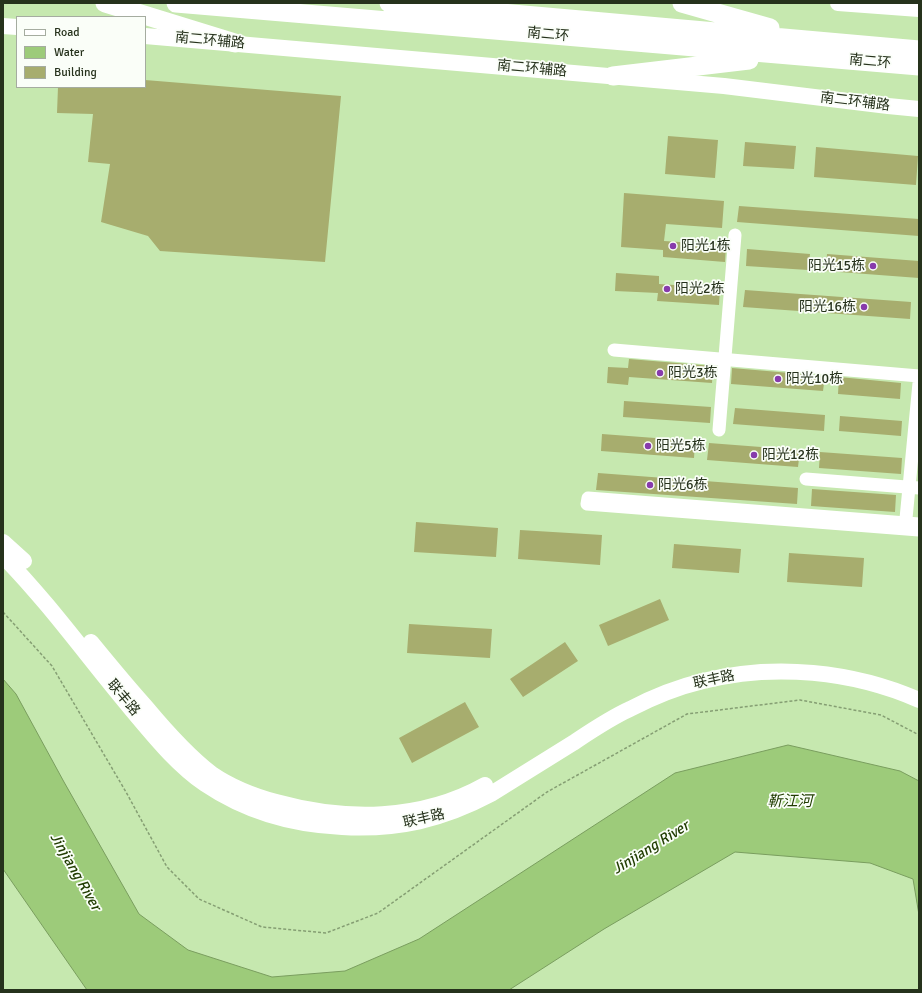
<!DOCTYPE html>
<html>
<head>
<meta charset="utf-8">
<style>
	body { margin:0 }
	#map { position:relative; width:922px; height:993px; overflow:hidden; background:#c6e8af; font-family:Signika,sans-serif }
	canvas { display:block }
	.frame { position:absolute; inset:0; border:4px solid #26321c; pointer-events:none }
	.legend { position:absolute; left:16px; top:16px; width:130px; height:72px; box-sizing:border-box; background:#fafef8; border:1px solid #a5aca0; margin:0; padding:5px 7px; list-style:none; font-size:12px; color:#26321c }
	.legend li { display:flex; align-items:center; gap:8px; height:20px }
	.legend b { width:20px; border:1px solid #a5aca0 }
</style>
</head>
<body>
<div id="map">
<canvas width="922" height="993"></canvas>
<div class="frame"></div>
<ul class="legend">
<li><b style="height:5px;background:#fff"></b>Road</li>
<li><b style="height:11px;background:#9dcb7a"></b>Water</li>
<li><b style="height:11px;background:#a7ad6e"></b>Building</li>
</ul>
</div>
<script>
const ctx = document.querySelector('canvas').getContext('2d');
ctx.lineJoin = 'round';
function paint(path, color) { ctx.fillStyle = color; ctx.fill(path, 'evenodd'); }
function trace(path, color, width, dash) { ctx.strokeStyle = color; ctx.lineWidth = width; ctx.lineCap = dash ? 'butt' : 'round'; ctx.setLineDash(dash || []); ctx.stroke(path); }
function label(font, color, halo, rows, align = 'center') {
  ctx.font = font + ' Signika,"Noto Sans SC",sans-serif'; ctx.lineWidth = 3.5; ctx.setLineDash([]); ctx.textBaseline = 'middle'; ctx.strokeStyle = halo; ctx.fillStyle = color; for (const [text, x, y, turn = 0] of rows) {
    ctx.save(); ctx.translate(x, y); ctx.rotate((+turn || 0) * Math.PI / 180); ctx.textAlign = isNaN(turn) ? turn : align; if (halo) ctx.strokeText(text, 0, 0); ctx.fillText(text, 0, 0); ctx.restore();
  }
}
const water = new Path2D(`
	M3,679L16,694L64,782L139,914L188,950L272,977L345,971L419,939L675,773L788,745L900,771L919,781V915L913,879L870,863L735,852L604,929L509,990H87L3,869Z`);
const building = new Path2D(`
	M145,80L341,96L325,262L160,251L148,236L101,222L110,164L88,162L93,114L57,113L58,87H145Z
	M668,136L718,140L715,178L665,174Z
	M745,142L796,146L794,169L743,166Z
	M816,147L918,156L916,185L814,177Z
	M624,193L724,201L722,228L666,224L664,241L726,245L725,262L663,257V250L621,247Z
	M739,206L919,219V236L737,222Z
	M747,249L810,254L808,270L746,266Z
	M827,254L919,261V278L826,271Z
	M616,273L659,276V284L720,288L719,305L657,301L658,293L615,291Z
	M745,290L911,302L910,319L743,307Z
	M629,359L713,366L712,383L629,377L628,385L607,383L608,367L628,368Z
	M732,368L825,376L823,391L731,384Z
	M839,377L901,383L900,399L838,394Z
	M624,401L711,407L710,423L623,417Z
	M735,408L825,415L824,431L733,424Z
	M840,416L902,421L901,436L839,431Z
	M602,434L695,441L694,458L601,451Z
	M709,443L800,450L798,467L707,460Z
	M820,452L902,458L901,474L819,468Z
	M598,473L798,488L797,504L596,490Z
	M812,489L896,495L895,512L811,506Z
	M416,522L498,528L496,557L414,552Z
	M520,530L602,535L600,565L518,559Z
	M674,544L741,549L739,573L672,568Z
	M789,553L864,558L862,587L787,582Z
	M660,599L669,620L608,646L599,625Z
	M409,624L492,629L490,658L407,653Z
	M565,642L578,661L523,697L510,679Z
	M465,702L479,727L412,763L399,738Z`);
const path = new Path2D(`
	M3,612L52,666L126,792L167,867L199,899L262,927L326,933L378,913L547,792L687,714L800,700L881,715L919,735`);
const minor = new Path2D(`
	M614,350L919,376
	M719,430L735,235
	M806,479L919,488
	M919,524L588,498L587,504L919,530
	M905,529L919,383`);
const major = new Path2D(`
	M838,3L919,9
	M3,26L17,27
	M145,36L724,86L888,106L919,109
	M3,542L24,561
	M3,556C50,604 89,659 132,710C154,736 176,764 205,784C245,811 293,825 342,827C398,830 442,820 491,794C518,777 546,760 573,743C591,731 610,718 630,709C653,697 678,687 703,681C774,663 853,671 919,700
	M91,642C109,664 127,686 146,707C166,731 187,755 212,774C231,787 254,796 276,802C345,821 421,821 485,785`);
const highway = new Path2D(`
	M105,3L235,43
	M176,3L919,66
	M389,3L919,50
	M682,3L770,28
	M613,76L749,60`);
const markers = [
	[673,246,4,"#873bac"],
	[873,266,4,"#873bac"],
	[667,289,4,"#873bac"],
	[864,307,4,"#873bac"],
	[660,373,4,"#873bac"],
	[778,379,4,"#873bac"],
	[648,446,4,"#873bac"],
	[754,455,4,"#873bac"],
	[650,485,4,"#873bac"]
];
const streetNames = [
	["南二环",548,35,5],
	["南二环辅路",210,41,5],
	["南二环",870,62,5],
	["南二环辅路",532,69,5],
	["南二环辅路",855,102,7],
	["联丰路",714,680,-12],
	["联丰路",123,698,50],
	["联丰路",424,819,-13]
];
const poiNames = [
	["阳光1栋",681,246],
	["阳光15栋",865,266,"right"],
	["阳光2栋",675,289],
	["阳光16栋",856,307,"right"],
	["阳光3栋",668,373],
	["阳光10栋",786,379],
	["阳光5栋",656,446],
	["阳光12栋",762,455],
	["阳光6栋",658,485]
];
const waterNames = [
	["靳江河",790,802],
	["Jinjiang River",651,848,-32],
	["Jinjiang River",75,872,60]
];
paint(water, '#9dcb7a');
trace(water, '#799d5e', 1);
paint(building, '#a7ad6e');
trace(path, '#859e73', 1.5, [3, 2]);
trace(minor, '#fff', 13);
trace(major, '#fff', 16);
trace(highway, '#fff', 19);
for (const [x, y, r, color] of markers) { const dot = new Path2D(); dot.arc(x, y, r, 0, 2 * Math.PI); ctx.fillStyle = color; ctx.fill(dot); trace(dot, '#fafef8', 1.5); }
label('14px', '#26321c', '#fafef8', streetNames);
label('14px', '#26321c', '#fafef8', poiNames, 'left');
label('italic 15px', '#213d02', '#fafef8', waterNames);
</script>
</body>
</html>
